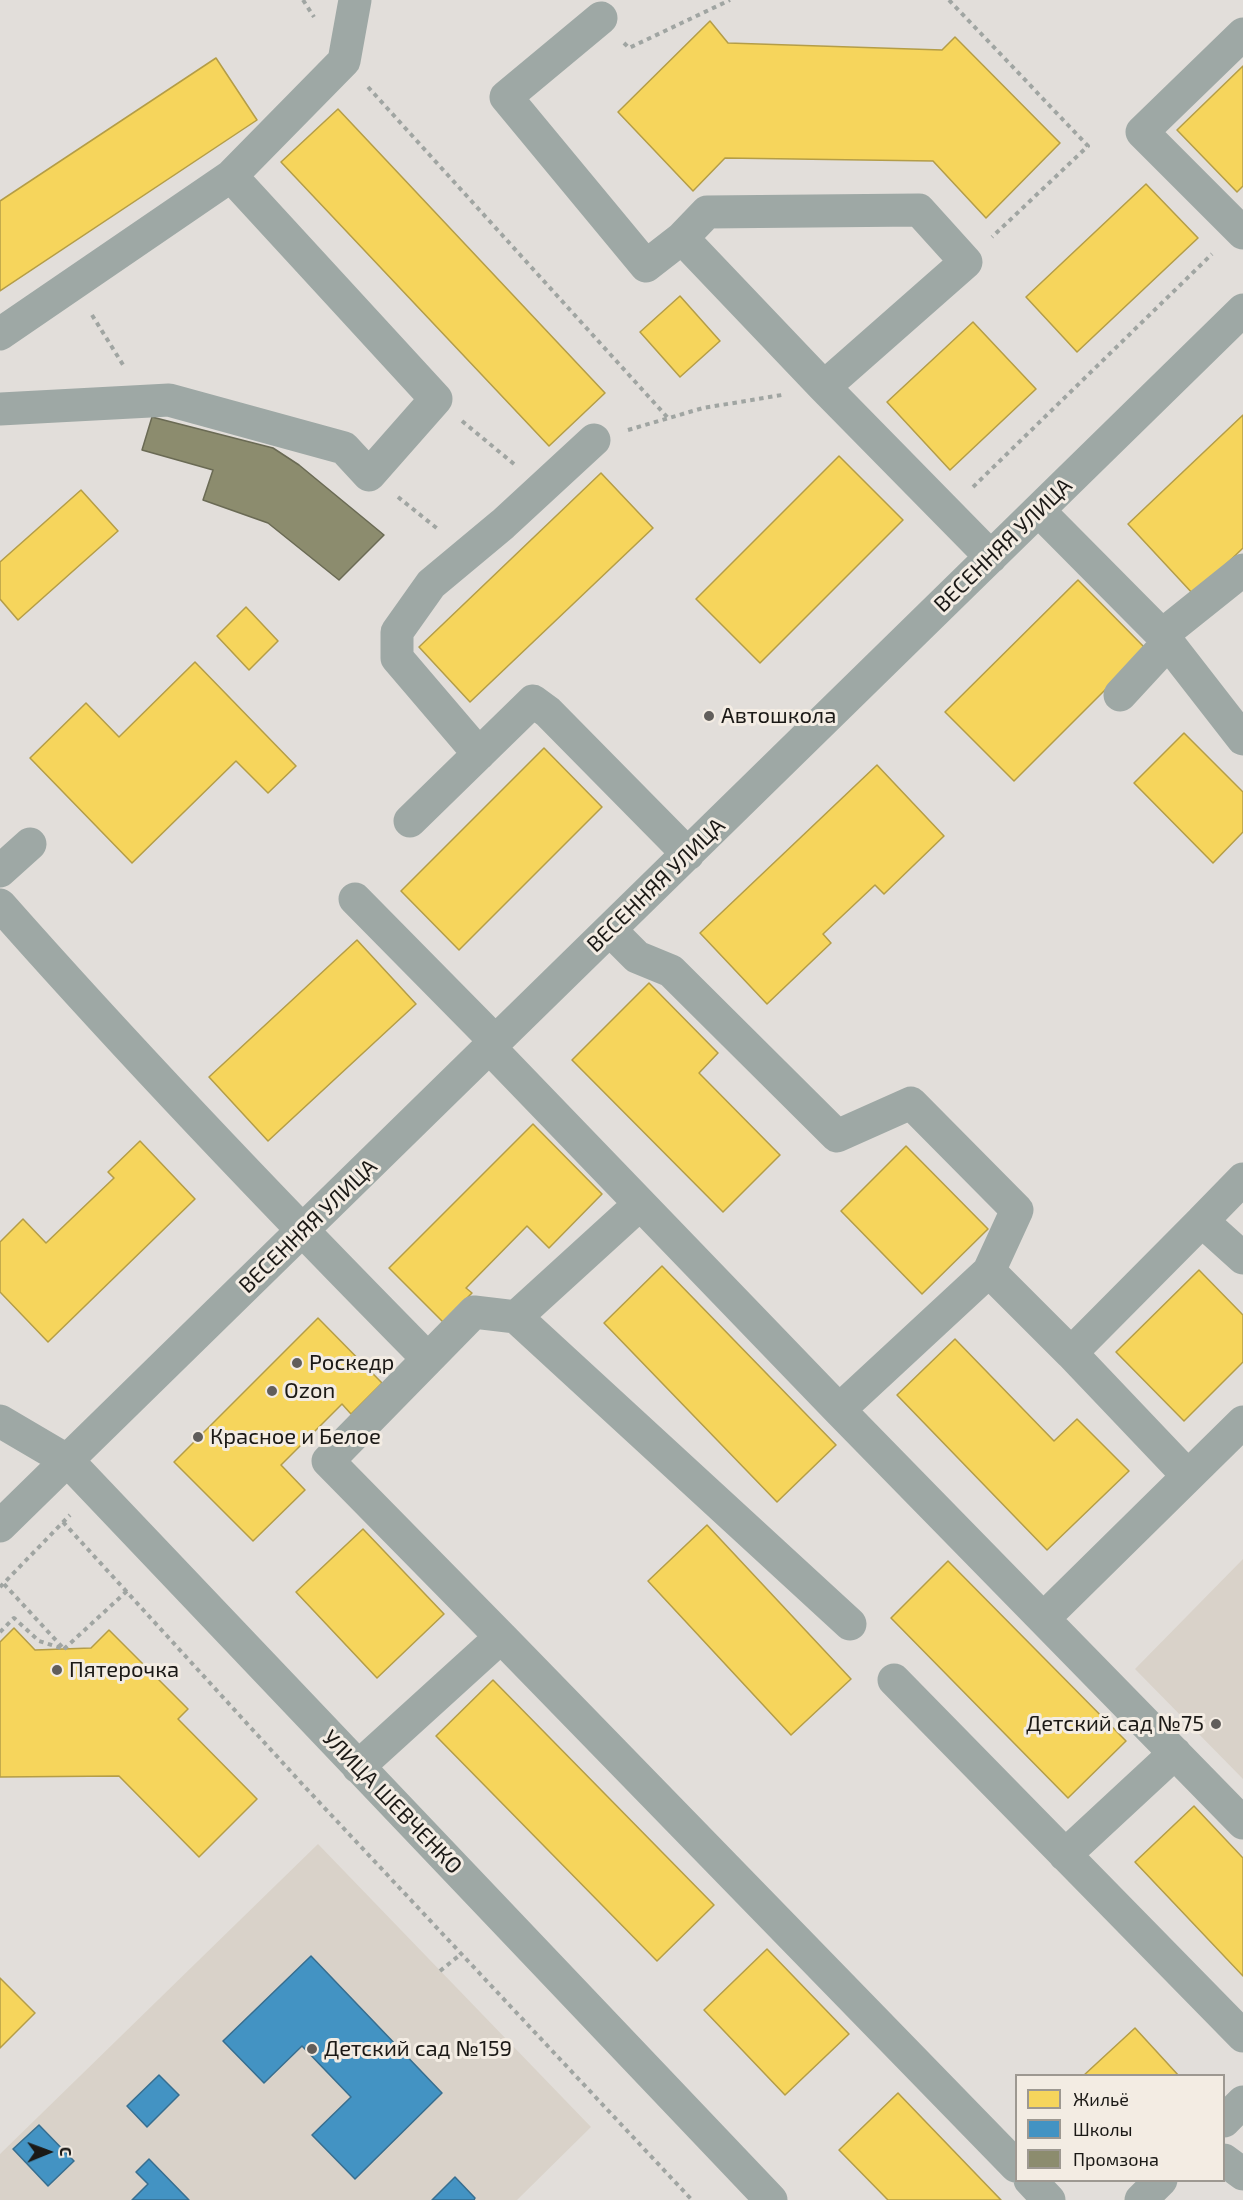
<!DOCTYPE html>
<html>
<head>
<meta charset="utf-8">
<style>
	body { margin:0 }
	#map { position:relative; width:1243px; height:2200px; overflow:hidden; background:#e2deda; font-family:"Exo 2",sans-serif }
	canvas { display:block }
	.legend { position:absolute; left:1015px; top:2074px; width:210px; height:108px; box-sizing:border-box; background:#f3ece3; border:2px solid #9d9891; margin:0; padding:8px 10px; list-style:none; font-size:18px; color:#1b1916 }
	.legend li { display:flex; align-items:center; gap:12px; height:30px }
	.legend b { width:30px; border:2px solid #9d9891 }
	.north { position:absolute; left:18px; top:2122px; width:60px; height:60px; -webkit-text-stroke:4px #f3ece3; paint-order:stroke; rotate:89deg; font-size:16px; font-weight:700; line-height:24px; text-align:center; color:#1b1916 }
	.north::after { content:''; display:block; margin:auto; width:21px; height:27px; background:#1b1916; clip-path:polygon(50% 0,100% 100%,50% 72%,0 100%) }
</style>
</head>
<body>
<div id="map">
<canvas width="1243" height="2200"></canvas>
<ul class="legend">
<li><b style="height:16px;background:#f6d55c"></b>Жильё</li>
<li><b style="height:16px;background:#4393c3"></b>Школы</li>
<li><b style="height:16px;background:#8c8c6e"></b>Промзона</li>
</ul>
<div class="north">С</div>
</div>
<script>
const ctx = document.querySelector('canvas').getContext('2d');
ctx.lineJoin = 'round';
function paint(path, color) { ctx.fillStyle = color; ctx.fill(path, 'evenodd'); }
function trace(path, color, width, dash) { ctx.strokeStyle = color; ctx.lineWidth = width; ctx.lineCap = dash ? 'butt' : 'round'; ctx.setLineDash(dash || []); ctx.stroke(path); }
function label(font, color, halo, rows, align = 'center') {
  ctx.font = font + ' "Exo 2",sans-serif'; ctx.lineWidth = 6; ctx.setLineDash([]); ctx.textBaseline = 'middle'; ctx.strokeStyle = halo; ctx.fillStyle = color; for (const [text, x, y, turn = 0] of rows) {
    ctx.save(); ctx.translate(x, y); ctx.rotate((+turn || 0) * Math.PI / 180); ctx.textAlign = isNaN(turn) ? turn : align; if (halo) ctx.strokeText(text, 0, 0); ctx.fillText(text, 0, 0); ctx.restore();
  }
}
const built = new Path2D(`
	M1243,1559V1779L1135,1669Z
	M318,1844L591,2127L517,2200H0V2154Z`);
const homes = new Path2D(`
	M710,21L728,43L942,50L955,37L1060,143L986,218L933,161L725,158L693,191L618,112Z
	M216,58L257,120L0,291V201Z
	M1243,66V186L1237,192L1177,130Z
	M338,109L605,393L549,446L281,162Z
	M1146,184L1198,238L1077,352L1026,297Z
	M680,296L720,341L680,377L640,332Z
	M973,322L1036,389L950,470L887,402Z
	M1243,415V548L1194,595L1128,524Z
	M839,456L903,520L760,663L696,599Z
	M601,473L653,528L470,702L419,647Z
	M81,490L118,531L18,620L0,599V562Z
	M1078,580L1146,649L1014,781L945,712Z
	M246,607L278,641L249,670L217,636Z
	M195,662L296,766L268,793L236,761L132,863L30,758L86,703L119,737Z
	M1184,733L1243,792V832L1213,863L1134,783Z
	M544,748L602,807L459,950L401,891Z
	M877,765L944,836L884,894L875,885L823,934L831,943L767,1004L700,933Z
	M357,940L416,1004L268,1141L209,1077Z
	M649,983L718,1053L699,1073L780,1155L723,1212L572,1060Z
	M533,1124L602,1194L549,1248L527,1226L466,1288L472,1293L443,1322L389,1268Z
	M140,1141L195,1199L48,1342L0,1292V1242L23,1219L46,1243L114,1178L108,1172Z
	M906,1146L988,1229L922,1294L841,1211Z
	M662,1266L836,1445L777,1502L604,1323Z
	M1199,1270L1243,1315V1362L1184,1421L1116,1352Z
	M318,1318L382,1383L351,1414L342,1404L281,1465L305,1490L253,1541L174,1462Z
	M955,1339L1054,1441L1077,1419L1129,1471L1047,1550L897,1395Z
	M707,1525L851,1679L791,1735L648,1581Z
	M363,1529L444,1614L377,1678L296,1592Z
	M948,1561L1126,1741L1068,1798L891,1618Z
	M14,1628L35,1650L91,1648L109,1630L188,1709L178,1719L257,1799L199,1857L119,1776L0,1777V1642Z
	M493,1680L714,1905L657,1961L436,1736Z
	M1194,1806L1243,1858V1976L1135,1862Z
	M767,1949L849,2034L785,2095L704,2010Z
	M0,1978L35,2013L0,2048Z
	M1135,2028L1179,2076H1083Z
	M898,2093L1001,2200H888L839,2150Z`);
const schools = new Path2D(`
	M311,1956L442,2093L355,2179L312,2135L351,2097L302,2046L264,2083L223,2041Z
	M159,2075L179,2095L147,2127L127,2106Z
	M39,2125L74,2161L48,2186L13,2149Z
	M149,2159L189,2200H132L148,2184L136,2172Z
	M455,2177L475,2198L474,2200H432Z`);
const industry = new Path2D(`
	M152,417L273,448L299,465L384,535L339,580L268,523L203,500L213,470L142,450Z`);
const path = new Path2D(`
	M303,0L314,17
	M949,0L1088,146L992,237
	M624,43L629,48L730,0
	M368,87L668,418
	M92,315L125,368
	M462,421L514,464
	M628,430L703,408L782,395
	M973,487L1212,254
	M398,497L439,530
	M63,1522L304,1786L692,2200
	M4,1584L64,1649
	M0,1587L70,1515
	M0,1632L14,1618L39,1641L64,1649
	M64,1649L127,1591
	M440,1971L461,1954`);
const minor = new Path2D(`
	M601,18L506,97L646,266L682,238L707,212L919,210L966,262L824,387
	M1243,34L1142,132L1243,233
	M682,238L824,387L991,557
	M0,334L231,176
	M0,409L169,400L344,448L369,475L436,399L231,176L344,61L355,0
	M1039,511L1162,635L1243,739
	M1162,635L1243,570
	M1120,695L1168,643
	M479,754L397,658V632L431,584L503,524L594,440
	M410,821L533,701L548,712L688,854
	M0,871L30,844
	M355,899L496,1042
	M0,905C138,1061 282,1211 428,1359
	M610,930L637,957L671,971L837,1136L911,1103L1017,1210L989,1271
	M490,1048L839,1410L1243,1823
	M1243,1179L1202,1221L1243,1258
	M516,1317L850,1624
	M1071,1353L1188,1476
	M839,1410L989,1271L1071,1353L1202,1221
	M0,1421L68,1461L771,2200
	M0,1526L1243,310
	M1044,1618L1243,1422
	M501,1637L328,1461L474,1312L516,1317L640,1204
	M894,1680L1243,2036
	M358,1767L501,1637L1016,2166
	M1065,1855L1175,1753
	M1224,2121L1243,2102
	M1224,2160L1243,2174
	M1030,2180L1049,2200
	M1141,2200L1161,2180`);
const markers = [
	[709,716,6,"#615e5b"],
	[297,1363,6,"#615e5b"],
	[272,1391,6,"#615e5b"],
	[198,1437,6,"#615e5b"],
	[57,1670,6,"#615e5b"],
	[1216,1724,6,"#615e5b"],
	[312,2049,6,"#615e5b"]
];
const streetNames = [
	["ВЕСЕННЯЯ УЛИЦА",1003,545,-44],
	["ВЕСЕННЯЯ УЛИЦА",656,885,-44],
	["ВЕСЕННЯЯ УЛИЦА",308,1226,-44],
	["УЛИЦА ШЕВЧЕНКО",392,1802,46]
];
const poiNames = [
	["Автошкола",721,716],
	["Роскедр",309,1363],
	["Ozon",284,1391],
	["Красное и Белое",210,1437],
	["Пятерочка",69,1670],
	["Детский сад №75",1204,1724,"right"],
	["Детский сад №159",324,2049]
];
paint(built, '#d9d2c9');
paint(homes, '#f6d55c');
trace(homes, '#b49d47', 1.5);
paint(schools, '#4393c3');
trace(schools, '#376e8f', 1.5);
paint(industry, '#8c8c6e');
trace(industry, '#6a6a54', 1.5);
trace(path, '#a0a5a2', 4, [4.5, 4.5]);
trace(minor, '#9ea8a5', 33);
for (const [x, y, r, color] of markers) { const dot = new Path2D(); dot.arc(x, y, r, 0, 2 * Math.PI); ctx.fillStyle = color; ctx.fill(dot); trace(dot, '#f3ece3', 2); }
label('22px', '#1b1916', '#f3ece3', streetNames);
label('22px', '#1b1916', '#f3ece3', poiNames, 'left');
</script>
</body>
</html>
